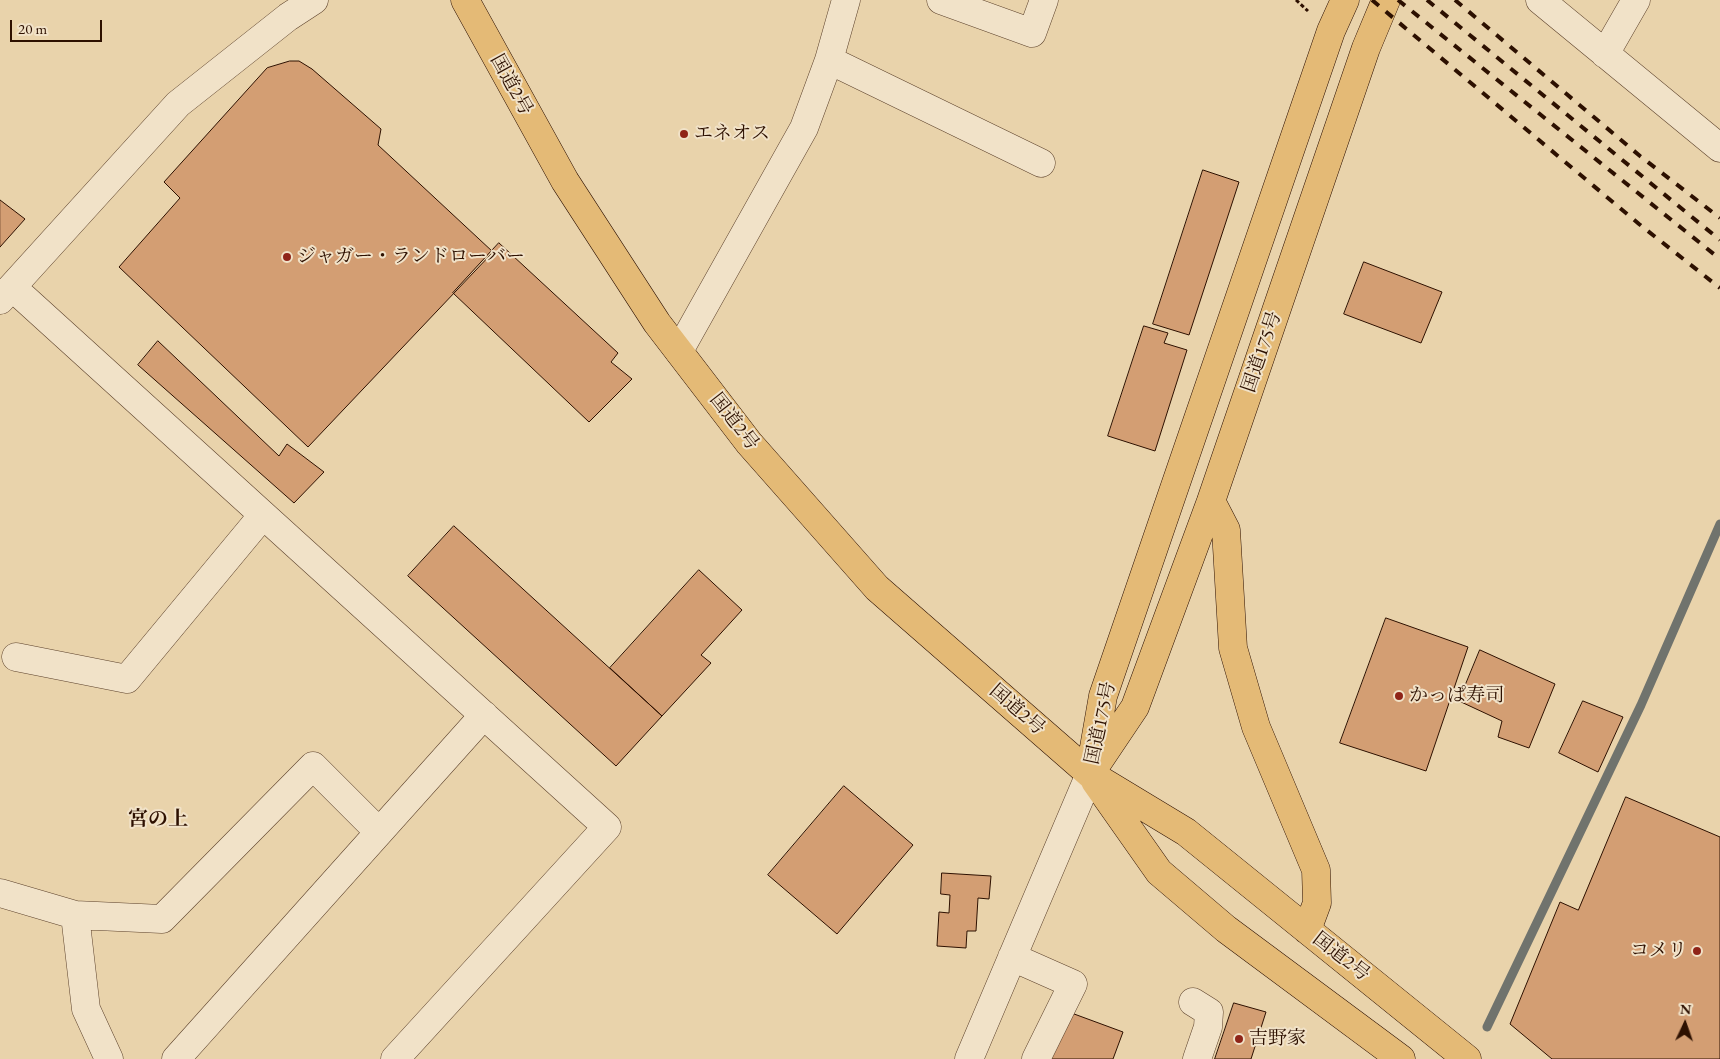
<!DOCTYPE html>
<html>
<head>
<meta charset="utf-8">
<style>
	body { margin:0 }
	#map { position:relative; width:1720px; height:1059px; overflow:hidden; background:#e9d3ab; font-family:"EB Garamond",serif }
	canvas { display:block }
	.north { position:absolute; left:1660px; top:999px; width:50px; height:50px; -webkit-text-stroke:4px #f1e2c8; paint-order:stroke; rotate:3deg; font-size:14px; font-weight:700; line-height:20px; text-align:center; color:#2d1000 }
	.north::after { content:''; display:block; margin:auto; width:18px; height:22px; background:#2d1000; clip-path:polygon(50% 0,100% 100%,50% 72%,0 100%) }
	.scale { position:absolute; left:10px; top:20px; width:92px; height:22px; box-sizing:border-box; border:2px solid #2d1000; border-top:0; padding-left:6px; font-size:15px; line-height:18px; white-space:nowrap; color:#2d1000; -webkit-text-stroke:4px #f1e2c8; paint-order:stroke }
</style>
</head>
<body>
<div id="map">
<canvas width="1720" height="1059"></canvas>
<div class="north">N</div>
<div class="scale">20 m</div>
</div>
<script>
const ctx = document.querySelector('canvas').getContext('2d');
ctx.lineJoin = 'round';
function trace(path, color, width, dash) { ctx.strokeStyle = color; ctx.lineWidth = width; ctx.lineCap = dash ? 'butt' : 'round'; ctx.setLineDash(dash || []); ctx.stroke(path); }
function paint(path, color) { ctx.fillStyle = color; ctx.fill(path, 'evenodd'); }
function label(font, color, halo, rows, align = 'center') {
  ctx.font = font + ' "EB Garamond","Noto Serif JP",serif'; ctx.lineWidth = 4; ctx.setLineDash([]); ctx.textBaseline = 'middle'; ctx.strokeStyle = halo; ctx.fillStyle = color; for (const [text, x, y, turn = 0] of rows) {
    ctx.save(); ctx.translate(x, y); ctx.rotate((+turn || 0) * Math.PI / 180); ctx.textAlign = isNaN(turn) ? turn : align; if (halo) ctx.strokeText(text, 0, 0); ctx.fillText(text, 0, 0); ctx.restore();
  }
}
const stream = new Path2D(`
	M1487,1027L1641,705L1720,524`);
const building = new Path2D(`
	M290,61H299L312,69L381,129L378,145L493,252L308,447L119,267L180,198L164,182L267,68Z
	M1203,170L1239,182L1189,335L1153,324Z
	M0,200L25,219L0,247Z
	M499,243L618,353L611,362L632,379L589,422L453,293Z
	M1364,262L1442,292L1421,343L1344,314Z
	M1144,326L1168,333L1164,343L1187,350L1155,451L1108,436Z
	M158,341L279,456L287,444L324,472L294,503L138,365Z
	M454,526L662,716L616,766L408,576Z
	M699,570L742,610L701,655L711,663L662,716L610,668Z
	M1386,618L1468,647L1426,771L1340,743Z
	M1480,650L1555,684L1529,748L1498,737L1502,721L1459,701Z
	M1583,701L1623,717L1598,772L1559,753Z
	M844,786L913,845L837,934L768,875Z
	M1626,797L1720,837V1059H1552L1510,1024L1560,902L1578,910Z
	M942,873L991,876L989,899L978,898L976,931H967L966,948L937,946L939,912L949,913L950,895L941,894Z
	M1234,1003L1266,1012L1251,1059H1215Z
	M1066,1011L1123,1032L1113,1059H1048Z`);
const path = new Path2D(`
	M1296,0L1308,11`);
const minor = new Path2D(`
	M941,0L1032,33L1044,0
	M1540,0L1720,148
	M1605,54L1636,0
	M829,60L1041,163
	M12,287L607,827L395,1059
	M0,300L178,104L288,17L314,0
	M679,351L804,128L829,60L846,0
	M16,657L127,679L263,515
	M0,893L75,915L162,919L313,766L379,832
	M75,915L86,1009L109,1059
	M1012,957L1073,984L1036,1059
	M1193,1002L1209,1012L1208,1027L1197,1059
	M176,1059L484,715
	M969,1059L1090,774`);
const highway = new Path2D(`
	M465,0L565,181L657,323L749,443L877,588L1090,774L1186,832L1467,1059
	M1211,501L1226,530L1233,648L1256,727L1316,870L1317,903L1307,930
	M1091,765L1103,696L1331,31L1345,0
	M1090,774L1135,707L1211,501L1366,48L1386,0
	M1095,781L1159,872L1226,929L1401,1059`);
const rail = new Path2D(`
	M1372,0L1639,224L1720,288
	M1398,0L1720,259
	M1427,0L1720,240
	M1455,0L1640,156L1720,218`);
const markers = [
	[684,134,5,"#8f2418"],
	[287,257,5,"#8f2418"],
	[1399,696,5,"#8f2418"],
	[1697,951,5,"#8f2418"],
	[1239,1039,5,"#8f2418"]
];
const streetNames = [
	["国道2号",511,85,61],
	["国道175号",1262,352,-71],
	["国道2号",734,422,52],
	["国道2号",1017,710,41],
	["国道175号",1101,723,-78],
	["国道2号",1341,957,38]
];
const poiNames = [
	["エネオス",694,134],
	["ジャガー・ランドローバー",297,257],
	["かっぱ寿司",1409,696],
	["コメリ",1687,951,"right"],
	["吉野家",1249,1039]
];
const neighbourhoodNames = [
	["宮の上",158,820]
];
trace(stream, '#70736d', 9);
paint(building, '#d39e73');
trace(building, '#2d1000', 1);
trace(minor, '#5c412b', 29);
trace(highway, '#2d1000', 29);
trace(path, '#2d1000', 3, [4, 2.5]);
trace(minor, '#f1e2c8', 28);
trace(highway, '#e4ba76', 28);
trace(rail, '#2d1000', 4, [9, 9]);
for (const [x, y, r, color] of markers) { const dot = new Path2D(); dot.arc(x, y, r, 0, 2 * Math.PI); ctx.fillStyle = color; ctx.fill(dot); trace(dot, '#f1e2c8', 2); }
label('19px', '#2d1000', '#f1e2c8', streetNames);
label('19px', '#2d1000', '#f1e2c8', poiNames, 'left');
label('bold 20px', '#2d1000', '#f1e2c8', neighbourhoodNames);
</script>
</body>
</html>
